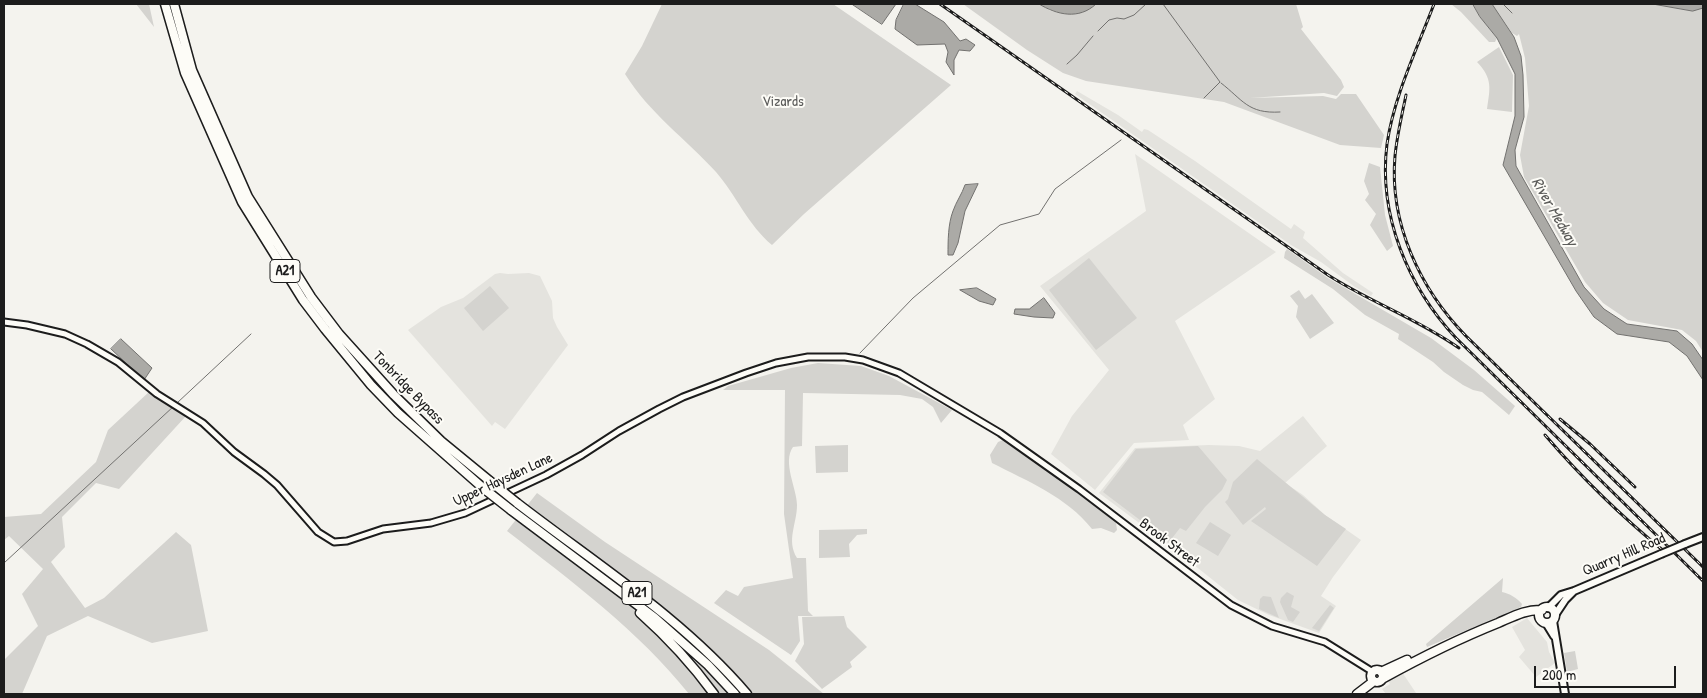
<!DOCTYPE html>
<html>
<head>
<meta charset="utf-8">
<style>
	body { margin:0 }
	#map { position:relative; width:1707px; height:698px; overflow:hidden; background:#f4f3ee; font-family:"Patrick Hand",sans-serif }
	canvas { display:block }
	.frame { position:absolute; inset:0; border:5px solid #1c1c1c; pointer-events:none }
	.scale { position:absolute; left:1534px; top:666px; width:142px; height:22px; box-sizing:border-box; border:2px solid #1c1c1c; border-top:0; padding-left:6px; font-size:15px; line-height:18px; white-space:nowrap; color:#1c1c1c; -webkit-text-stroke:4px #fdfcf7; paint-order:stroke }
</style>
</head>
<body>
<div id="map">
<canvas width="1707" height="698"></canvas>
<div class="frame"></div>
<div class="scale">200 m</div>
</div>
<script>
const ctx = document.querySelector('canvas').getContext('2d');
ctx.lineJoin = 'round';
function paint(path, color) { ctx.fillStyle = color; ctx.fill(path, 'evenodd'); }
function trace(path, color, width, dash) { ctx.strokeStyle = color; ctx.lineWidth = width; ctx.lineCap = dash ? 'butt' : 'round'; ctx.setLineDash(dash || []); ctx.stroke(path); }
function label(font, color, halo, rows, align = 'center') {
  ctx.font = font + ' "Patrick Hand",sans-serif'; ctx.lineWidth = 4; ctx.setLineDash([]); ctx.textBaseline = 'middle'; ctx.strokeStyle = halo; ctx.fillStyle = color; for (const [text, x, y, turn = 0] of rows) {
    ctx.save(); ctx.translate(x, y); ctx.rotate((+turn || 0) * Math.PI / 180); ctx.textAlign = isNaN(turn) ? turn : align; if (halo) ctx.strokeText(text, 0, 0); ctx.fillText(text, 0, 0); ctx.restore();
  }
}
const built = new Path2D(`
	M1077,91L1118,115L1142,132L1144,129L1148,130L1195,161L1291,229L1294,224L1305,232L1303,238L1343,273L1373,293L1371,296L1355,287L1321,262L1291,245L1075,94Z
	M1135,154L1276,252L1175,321L1215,399L1183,425L1189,440L1134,443L1095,490L1051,454L1072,416L1109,370L1040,286L1146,211Z
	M500,273L508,274L529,273L540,276L552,301L553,318L557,327L568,345L505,429L495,422L492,426L408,330L441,307L463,298L495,274Z
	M1303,416L1327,446L1285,483L1303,495L1325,515L1361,540L1333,577L1321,596L1336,606L1319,633L1269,615L1238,600L1174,549L1099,493L1135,448L1209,445L1239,446L1260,451Z
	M1527,618L1547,642L1549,652L1555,663L1536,677L1519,657L1525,650L1512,627Z
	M1402,672L1416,693L1386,694L1382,689L1390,684L1388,681Z`);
const green = new Path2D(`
	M136,4H149L154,27Z
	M662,4H833L951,85L804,214L772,245C748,225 736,195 716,172C685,138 650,114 625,74L642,46Z
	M963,4H1039L1051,11L1066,14L1093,6L1096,4H1296L1303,27L1301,29L1341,80L1344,87L1337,96L1324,93L1250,98L1323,96L1336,99L1341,94H1356L1384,135L1381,148L1340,145L1224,102L1086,81L1063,73L1027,50Z
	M1451,4H1473L1480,17L1497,38L1495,42H1489L1461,12Z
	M1492,4H1703V352L1696,341L1682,330L1628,320L1603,303L1585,282L1524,177L1520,155L1529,106L1525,58L1519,34L1517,36L1512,33Z
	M1499,47L1513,75L1512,112L1487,109C1490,88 1493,79 1477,62Z
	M1369,163L1380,167L1385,215L1393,246L1387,251L1370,225L1376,214L1365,200L1369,194L1364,181Z
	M1287,249L1328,278L1431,338L1474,370L1515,406L1509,415L1482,392L1473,390L1463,385L1444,372L1433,362L1398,339L1399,334L1365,315L1333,289L1284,258L1285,252Z
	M1089,258L1137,318L1096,350L1049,290Z
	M490,286L509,308L483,331L464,308Z
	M1299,290L1305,299L1312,294L1334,323L1310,339L1296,317L1298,306L1290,296Z
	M818,363L861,366L889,376L952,410L941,423L933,407L922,399L900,395L803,393L802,446L793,447C782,462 797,489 797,505C797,524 786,540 797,558H806L808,611L813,616H798L800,641L791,655L714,603L726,590L738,596L744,587L793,578L784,514L785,390H723L728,386L791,368Z
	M150,391L186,416L119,489L96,483L62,517L65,547L51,562L85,608L104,598L176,532L191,545L208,631L152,643L88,616L47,636L22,694H4V660L38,626L22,594L43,569L9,536L4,540V517L41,514L96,462L108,430Z
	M1003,440L1079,493L1116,523L1117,530L1114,533L1101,528L1092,529C1067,497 1027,481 992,463L990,455L998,442Z
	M848,445V472L816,473L815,446Z
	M1198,446L1227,480L1222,490L1205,507L1186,531L1180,528L1169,542L1103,492L1136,449Z
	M1257,459L1325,515L1346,529L1317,566L1251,521L1266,509L1265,507L1243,525L1225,502L1228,499L1233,482Z
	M537,493L605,542L769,650L824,694H689C638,630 571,581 507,531Z
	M1210,522L1231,535L1218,556L1196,543Z
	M867,529V534L857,535L849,544L850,557L819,558V530Z
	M1503,578L1502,592C1510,594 1516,597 1522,604L1521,607L1427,647L1426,644Z
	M1287,592L1294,596L1291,607L1300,612L1293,622L1288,620L1280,602L1281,598Z
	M1263,596L1271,597L1279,618L1259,609L1260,599Z
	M1330,605L1334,608L1319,631L1312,628Z
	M844,616L847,627L867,647L850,662L852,667L822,689L795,661L804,644L802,617Z
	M1575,651L1578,669L1567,672L1564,653Z`);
const water = new Path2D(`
	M852,4H896L882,24Z
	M904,4H915L944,22L960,41L966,39L975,45L970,51L959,50L954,60V75L946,62L948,52L945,44L917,45L895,29L896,20Z
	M1039,4H1096C1079,20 1057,15 1039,4Z
	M1473,4H1492L1514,37L1521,56L1523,75L1524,117L1515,150L1516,166L1584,287L1604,309L1627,324L1677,331L1692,344L1703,360V380L1687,356L1669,342L1617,334L1594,317L1576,291L1503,165L1515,116V74L1497,38L1480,17Z
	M1653,4H1703V8L1693,11Z
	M978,184L965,211L958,243L953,255H948C948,241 948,224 953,211C956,202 962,194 965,185Z
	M977,288L996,299L993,305L979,301L960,290Z
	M1044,298L1055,313L1053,318L1034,317L1014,314L1015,309H1029Z
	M121,339L152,368L144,380L111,349Z`);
const stream = new Path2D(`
	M1163,4L1220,82L1204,98
	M1503,4L1512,13
	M1098,31L1109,20L1117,18L1124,19L1134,15L1146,4
	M1067,64L1077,55L1093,36
	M1221,83C1243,100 1248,114 1280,112
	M860,353L913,298L1000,225L1039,214L1055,189L1121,140
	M177,403L251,334
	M4,563L174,406`);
const minor = new Path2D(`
	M4,322L27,325L65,334L87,344L118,362L157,394L203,423L234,452L264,474L277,485L318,532L334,542L347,541L383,529L431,523L465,513L546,475L582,455L619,431L659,409L683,397L746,373L776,363L808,357H845L863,360L899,373L1000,433L1079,489L1231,605L1272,626L1325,642L1373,672`);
const major = new Path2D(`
	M1685,544L1703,537
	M1548,608L1561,595L1574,591L1661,554
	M1555,615L1565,600L1573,592
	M1553,621L1565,694
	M1546,623L1554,636`);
const highway = new Path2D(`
	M165,4L185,73L242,202L303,300L325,329L371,385L398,413L483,488
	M174,4L192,70L248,197L311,297L339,334L394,395L441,441L491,482
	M517,503C596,564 682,618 747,694
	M511,510L655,618L708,665L735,694
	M1539 615a8 8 0 1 1 16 0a8 8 0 1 1-16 0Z
	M640,613C667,637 692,664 714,694
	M1371 676a6 6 0 1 1 12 0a6 6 0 1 1-12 0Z
	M1381,672L1407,660
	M1382,679C1420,658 1458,639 1498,623C1512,617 1526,609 1542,610
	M1357,694L1374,681`);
const rail = new Path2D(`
	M940,4L1328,275C1370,302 1418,319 1459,348
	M1434,4C1417,49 1394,96 1387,144C1378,215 1408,287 1456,338L1703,581
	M1406,95C1402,115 1397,135 1395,156C1389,223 1420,289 1466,336L1703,567
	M1560,419L1590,444L1635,487
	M1545,435C1581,477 1622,517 1665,552`);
const majorBridge = new Path2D(`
	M1661,554L1685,544`);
const highwayBridge = new Path2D(`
	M491,482L517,503
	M483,488L511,510`);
const shields = [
	[285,271,30],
	[637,593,30]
];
const shieldNames = [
	["A21",285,271],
	["A21",637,593]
];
const parkNames = [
	["Vizards",783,102]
];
const streetNames = [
	["Tonbridge Bypass",408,388,46],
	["Upper Haysden Lane",503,480,-25],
	["Brook Street",1169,543,37],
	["Quarry Hill Road",1624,555,-23]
];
const waterNames = [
	["River Medway",1554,212,60]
];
paint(built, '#e4e3de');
paint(green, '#d4d3cf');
paint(water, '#abaaa6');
trace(water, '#72716f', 1);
trace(stream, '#72716f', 1);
trace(minor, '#1c1c1c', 9);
trace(major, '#1c1c1c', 10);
trace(highway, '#1c1c1c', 11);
trace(minor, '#fdfcf7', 5);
trace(major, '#fdfcf7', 6);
trace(highway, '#fdfcf7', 8);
trace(rail, '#1c1c1c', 3);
trace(rail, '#fdfcf7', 1, [4]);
trace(majorBridge, '#1c1c1c', 10, []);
trace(highwayBridge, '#1c1c1c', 11, []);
trace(majorBridge, '#fdfcf7', 6);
trace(highwayBridge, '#fdfcf7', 8);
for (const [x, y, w] of shields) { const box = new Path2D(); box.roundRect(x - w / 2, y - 11.5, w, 23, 4); ctx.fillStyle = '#fdfcf7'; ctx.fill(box); trace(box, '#1c1c1c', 1); }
label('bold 14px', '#1c1c1c', null, shieldNames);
label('15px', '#5c5c5b', '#fdfcf7', parkNames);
label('15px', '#1c1c1c', '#fdfcf7', streetNames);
label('italic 16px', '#5c5c5a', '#fdfcf7', waterNames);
</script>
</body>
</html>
